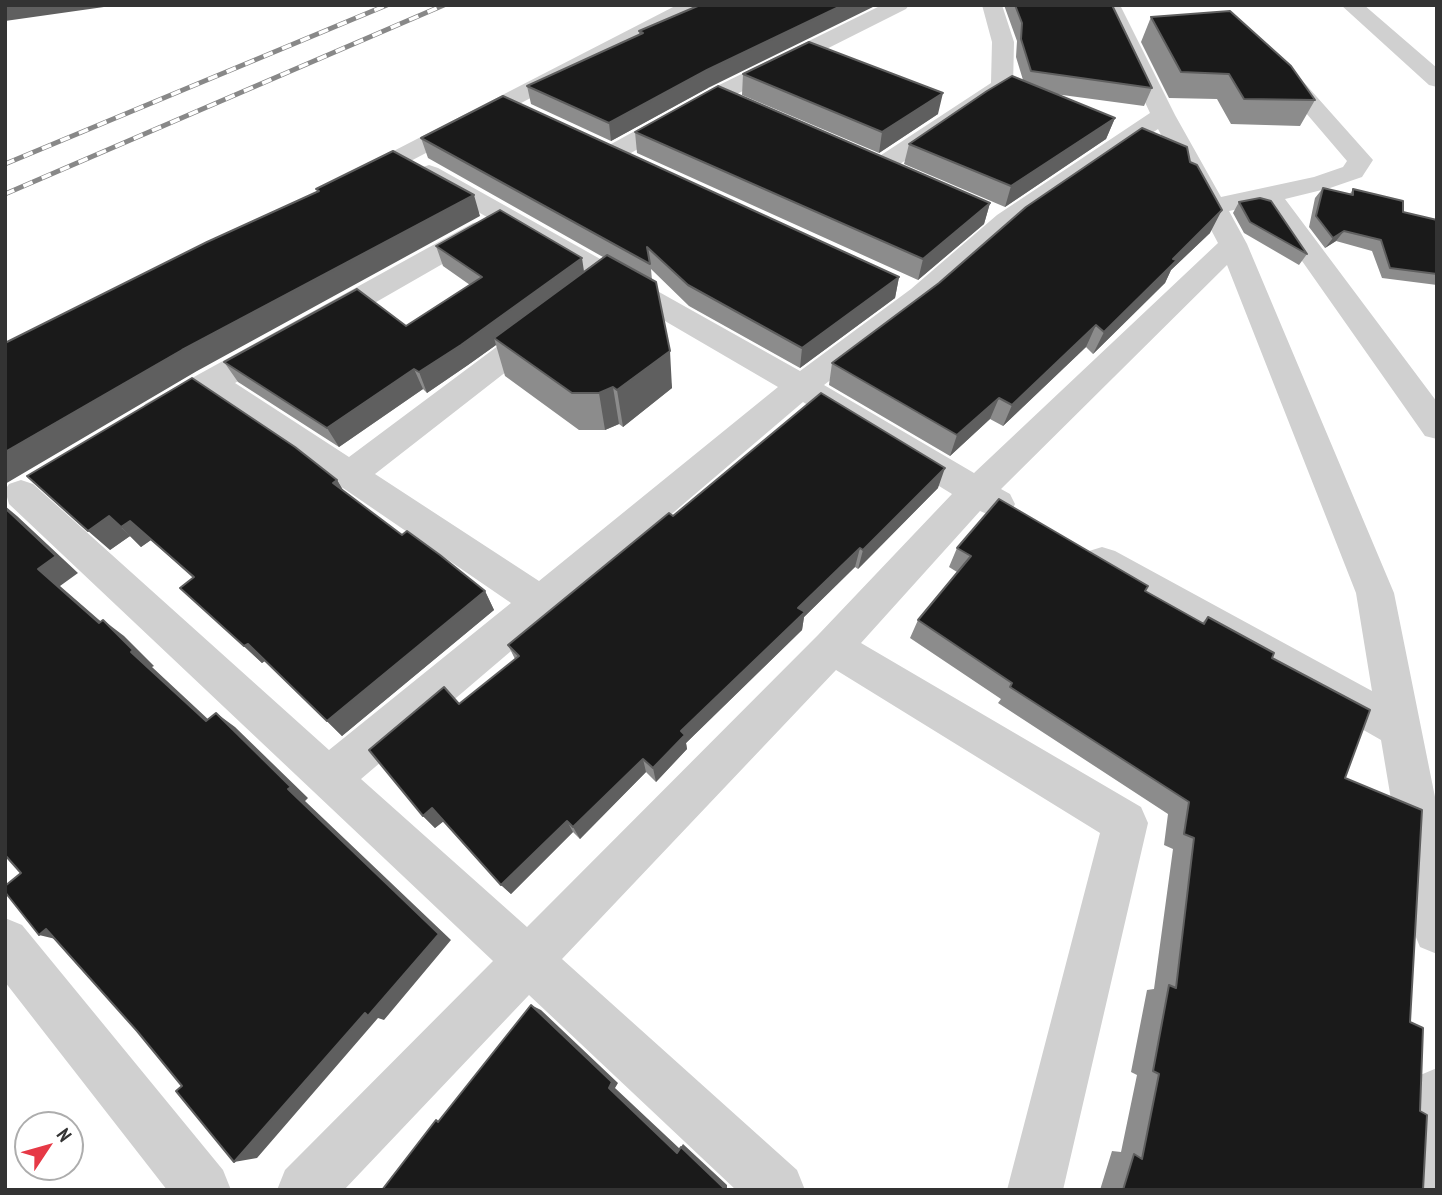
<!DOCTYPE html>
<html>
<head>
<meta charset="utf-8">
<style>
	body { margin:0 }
	#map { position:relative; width:1442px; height:1195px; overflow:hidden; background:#fff; font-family:"PT Sans Narrow",sans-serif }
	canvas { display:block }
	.frame { position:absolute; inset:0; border:7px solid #333; pointer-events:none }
	.north { position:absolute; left:14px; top:1111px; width:70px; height:70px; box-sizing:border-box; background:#fff; border:2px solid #adadad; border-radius:50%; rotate:54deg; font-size:19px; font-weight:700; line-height:28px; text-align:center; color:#333 }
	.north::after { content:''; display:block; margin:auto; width:24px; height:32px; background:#e63946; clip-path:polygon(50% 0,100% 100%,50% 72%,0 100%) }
</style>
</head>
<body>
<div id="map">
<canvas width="1442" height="1195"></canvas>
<div class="frame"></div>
<div class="north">N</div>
</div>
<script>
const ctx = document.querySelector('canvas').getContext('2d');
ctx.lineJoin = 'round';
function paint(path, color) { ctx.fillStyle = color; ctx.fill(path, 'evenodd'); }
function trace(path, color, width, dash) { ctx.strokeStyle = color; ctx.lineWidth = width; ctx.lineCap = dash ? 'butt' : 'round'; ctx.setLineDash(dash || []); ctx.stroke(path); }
const street = new Path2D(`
	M677,5H703L700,9L365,185L356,188L347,185L343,180L347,175Z
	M882,5H909L906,9L725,100L622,158L613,160L604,158L601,153L604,148L709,90Z
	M982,5H1002L1014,42L1013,86L890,171L881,174L872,171L868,166L872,161L991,83L992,42Z
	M1100,5H1120L1175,115L1221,197L1314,177L1343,167L1347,161L1265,65L1268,60H1284L1373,160L1362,177L1330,188L1285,199L1437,402V439L1425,436L1262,204L1229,211L1247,244L1394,593L1437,807V954L1420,947L1413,930L1381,740L1089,573L1083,562L1089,551L1102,547L1115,551L1372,691L1356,593L1227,265L1001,489L1010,494L1015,504L1010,514L997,518L980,511L861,643L1141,807L1148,823L1063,1190H1007L1100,833L836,670L562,959L797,1170L805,1190H736L529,995L344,1190H277L285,1170L493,961L9,504L5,490L9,484L21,480L33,484L329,750L511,603L210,397C190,408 168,427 145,420L141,412L145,404L473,223L483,221L493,223L497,229L493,235L235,383L349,457L530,322L541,319L552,322L556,329L552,336L375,474L539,581L778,387L420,178L416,173L420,168L429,165L438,168L800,371L911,289L997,215L1150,113ZM1158,129L1218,243L974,473L824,385L931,303L1017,227ZM803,402L952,494L818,635L527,927L361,779Z
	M1341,5H1364L1437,68V87L1429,85Z
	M5,918L22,925L223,1170L231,1190H167L5,982Z
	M1437,1068V1190H1415C1401,1155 1404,1111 1418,1076Z`);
const rail = new Path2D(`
	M5,164L387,5
	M5,194L444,5`);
const wall = new Path2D(`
	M700,5L708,88L611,141L531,104L527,86L639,35V31Z
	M1004,5H1112L1152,88L1144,106L1055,94L1115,118L1106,139L1005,207L904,164L909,144L1023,80L1016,57L1017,41Z
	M1151,17L1315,100L1300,126L1231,124L1217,99L1169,98L1141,42Z
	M743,74L938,114L879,153L742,95Z
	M635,132L990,203L984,224L918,280L637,153Z
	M421,138L899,277L895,298L800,368L689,306L651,269L652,280L672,388L623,427L619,424L605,430H579L505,376L496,345L468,365L427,393L423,389L339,447L238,382L224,362L406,326L470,285L443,266L436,246L584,271L603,257L428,158Z
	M1190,162L1210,233L1171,270L1165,283L1093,354L1086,347L1003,426L990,419L950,456L829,385L832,363Z
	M1323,188L1350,194L1353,189L1403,212L1437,220V285L1382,278L1372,251L1336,241L1325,248L1309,227L1315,198Z
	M1239,202L1307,254L1299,265L1244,233L1233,213Z
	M192,378L337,480L344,492L402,535L485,591L494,610L342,736L265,661L262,663L180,588L193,578L151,540L141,547L130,536L110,550Z
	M938,488L858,569L855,567L804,617L802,630L686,743L687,749L656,782L646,772L580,839L573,832L511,894L501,885L444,821L435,828L423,816L459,704L515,659L508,645L673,516Z
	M957,548L1145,591L1202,623L1208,617L1272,658L1345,778L1410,1022L1420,1111L1423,1190H1100L1112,1151L1121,1152L1137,1075L1131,1072L1147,990L1154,989L1173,849L1164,845L1168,814L998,703L1001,699L910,638L918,620L957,572L949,567Z`);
const shadedWall = new Path2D(`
	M5,5H111V6L5,21Z
	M843,5H877L708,88L611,141L609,123L707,70Z
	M943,93L938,114L879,153L882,132Z
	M1115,118L1106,139L1005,207L1011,186Z
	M474,195L480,216L197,371L5,484V452L182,350Z
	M990,203L984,224L918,280L923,259Z
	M1222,210L1210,233L1171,270L1165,283L1093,354L1104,332L1173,259Z
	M1344,231L1336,241L1325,248L1333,238Z
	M582,258L585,278L494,338L496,345L468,365L427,393L419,372Z
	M899,277L895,298L800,368L802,348Z
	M1096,325L1086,347L1003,426L1012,405Z
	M670,351L672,388L623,427L617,390Z
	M414,369L423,389L339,447L327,428Z
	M613,387L619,424L605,430L599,393Z
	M999,398L990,419L950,456L957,435Z
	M945,468L938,488L858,569L863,550Z
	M337,480L349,500L333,483Z
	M5,506L17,516L78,573L60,586L121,639L99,623L38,569Z
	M109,516L130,536L110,550L88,531Z
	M130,521L151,540L141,547L121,527Z
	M860,548L855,567L804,617L802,630L686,743L687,749L656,782L653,768L681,731L798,608Z
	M485,591L494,610L342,736L327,721Z
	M103,620L124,636L154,666L152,667L225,735L206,721L131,652Z
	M248,644L266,660L262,663L244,646Z
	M216,713L235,727L308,798L305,801L451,940L384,1020L378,1018L257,1158L234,1162Z
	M643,759L646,772L580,839L573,827Z
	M432,808L445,820L435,828L423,816Z
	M567,821L573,832L511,894L501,885Z
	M46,929L68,942L39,935Z
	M531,1005L541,1010L618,1083L615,1088L680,1149L677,1153L609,1088Z
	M683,1144L727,1185V1190H726L681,1147Z`);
const building = new Path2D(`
	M700,5H843L707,70L609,123L527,86L643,33L639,31Z
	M1015,5H1112L1152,88L1031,71L1021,39L1022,23Z
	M1230,11L1291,66L1315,100L1244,99L1229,74L1181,72L1151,17Z
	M809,42L943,93L882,132L743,74Z
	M1012,76L1115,118L1011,186L909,144L987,91Z
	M718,86L990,203L923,259L635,132Z
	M503,96L899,277L802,348L688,285L647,247L650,264L421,138Z
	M1142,128L1187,147L1190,162L1197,165L1222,210L1173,259L1177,260L1104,332L1096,325L1012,405L999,398L957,435L832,363L939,283L1026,207Z
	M393,151L474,195L182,350L5,452V343L207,242L319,191L316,189Z
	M1323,188L1353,195V189L1403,201V212L1437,220V274L1390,268L1381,240L1344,231L1333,238L1316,216Z
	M1260,198L1271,201L1307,254L1250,222L1239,202Z
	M500,210L582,258L461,345L419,372L414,369L327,428L224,362L357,289L406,326L482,277L436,246Z
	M607,255L656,282L670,351L617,390L613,387L599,393H572L494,338Z
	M192,378L295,447L337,480L333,483L402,535L407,531L440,555L485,591L327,721L248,644L244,646L180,588L194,577L130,521L121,527L109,516L88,531L27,476Z
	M821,393L945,468L863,550L860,548L798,608L805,612L681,731L685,735L653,768L643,759L573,827L567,821L501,885L432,808L423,816L369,750L444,687L459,704L519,656L508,645L669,513L673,516Z
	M999,499L1148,586L1145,591L1204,624L1208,617L1274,653L1272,658L1370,710L1345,778L1422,810L1410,1022L1423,1028L1420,1111L1427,1115L1423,1190H1123L1134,1154L1142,1159L1159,1074L1153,1071L1169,985L1176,988L1194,838L1184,834L1189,802L1010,687L1012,683L918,620L971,556L957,548Z
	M5,508L56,556L38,569L99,623L103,620L133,650L131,652L206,721L216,713L291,787L288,789L439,934L368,1016L365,1013L234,1162L176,1091L182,1086L137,1031L46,929L39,935L5,892V886L21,873L5,855Z
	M531,1005L612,1082L609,1088L677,1153L681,1147L726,1190H382L436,1120L438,1122Z`);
paint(street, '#d0d0d0');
trace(rail, '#888', 5);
trace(rail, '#fff', 3.5, [10]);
paint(wall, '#8c8c8c');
paint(shadedWall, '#5f5f5f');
paint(building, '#1a1a1a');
trace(building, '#5f5f5f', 2);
</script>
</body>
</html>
